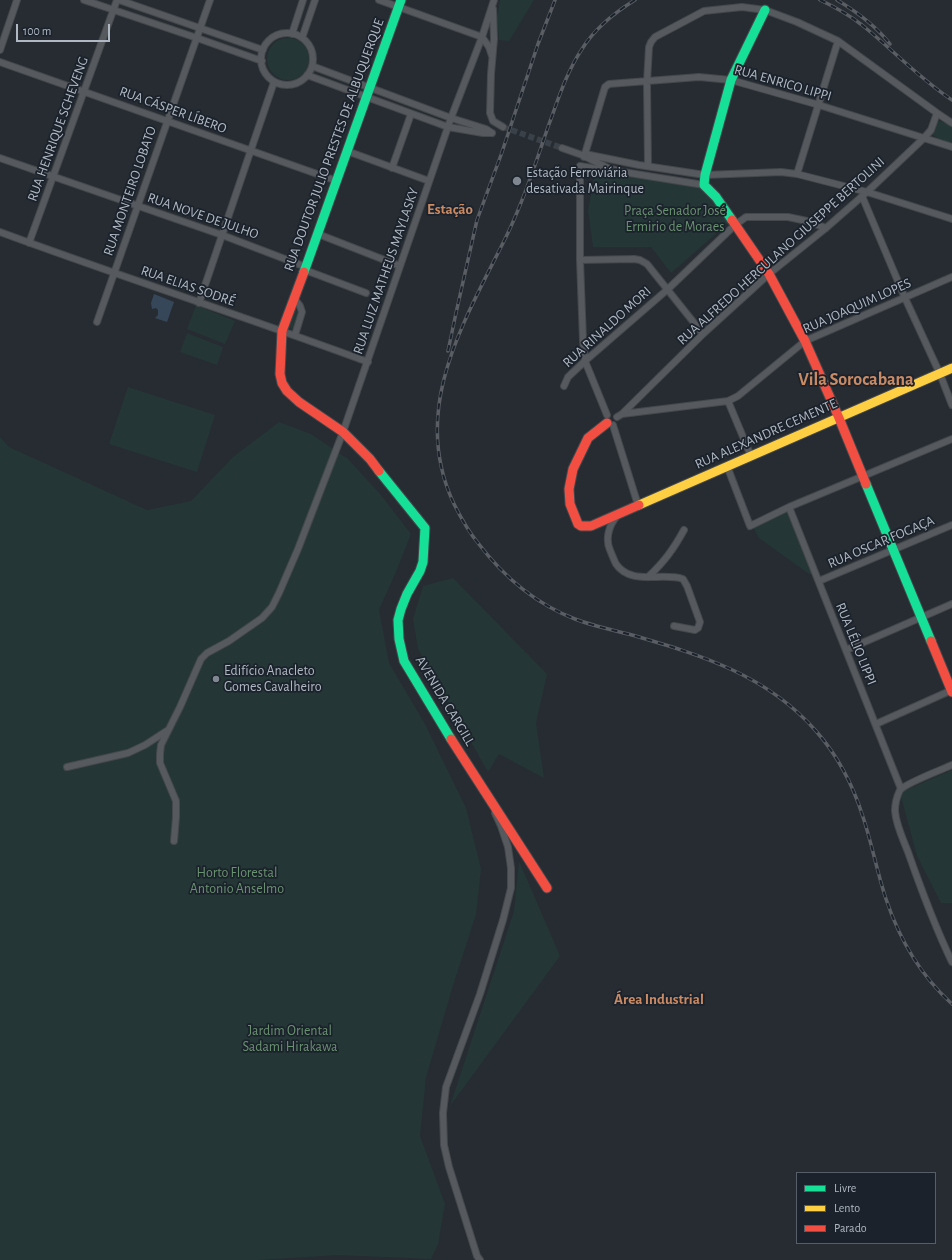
<!DOCTYPE html>
<html>
<head>
<meta charset="utf-8">
<style>
	body { margin:0 }
	#map { position:relative; width:952px; height:1260px; overflow:hidden; background:#262c32; font-family:"Alegreya Sans",sans-serif }
	canvas { display:block }
	.legend { position:absolute; left:796px; top:1172px; width:140px; height:72px; box-sizing:border-box; background:#1b222b; border:1px solid #575e68; margin:0; padding:5px 7px; list-style:none; font-size:12px; color:#b0b8c3 }
	.legend li { display:flex; align-items:center; gap:8px; height:20px }
	.legend b { width:20px; border:1px solid #575e68 }
	.scale { position:absolute; left:16px; top:24px; width:94px; height:18px; box-sizing:border-box; border:2px solid #b0b8c3; border-top:0; padding-left:5px; font-size:12px; line-height:14px; white-space:nowrap; color:#b0b8c3; -webkit-text-stroke:3px #1b222b; paint-order:stroke }
</style>
</head>
<body>
<div id="map">
<canvas width="952" height="1260"></canvas>
<ul class="legend">
<li><b style="height:5px;background:#16e098"></b>Livre</li>
<li><b style="height:5px;background:#ffcf43"></b>Lento</li>
<li><b style="height:5px;background:#f24e42"></b>Parado</li>
</ul>
<div class="scale">100 m</div>
</div>
<script>
const ctx = document.querySelector('canvas').getContext('2d');
ctx.lineJoin = 'round';
function paint(path, color) { ctx.fillStyle = color; ctx.fill(path, 'evenodd'); }
function trace(path, color, width, dash) { ctx.strokeStyle = color; ctx.lineWidth = width; ctx.lineCap = dash ? 'butt' : 'round'; ctx.setLineDash(dash || []); ctx.stroke(path); }
function label(font, color, halo, rows, align = 'center') {
  ctx.font = font + ' "Alegreya Sans",sans-serif'; ctx.lineWidth = 3.5; ctx.setLineDash([]); ctx.textBaseline = 'middle'; ctx.strokeStyle = halo; ctx.fillStyle = color; for (const [text, x, y, turn = 0] of rows) {
    ctx.save(); ctx.translate(x, y); ctx.rotate((+turn || 0) * Math.PI / 180); ctx.textAlign = isNaN(turn) ? turn : align; if (halo) ctx.strokeText(text, 0, 0); ctx.fillText(text, 0, 0); ctx.restore();
  }
}
const green = new Path2D(`
	M500,0H534L509,41L499,40L497,17Z
	M267 59a21 21 0 1 1 42 0a21 21 0 1 1-42 0Z
	M939,121L946,123L952,126V143L938,139L932,134L934,127Z
	M595,173L680,183L702,189L716,205L728,223L671,273L651,247H593L588,210Z
	M297,304L300,312L294,330L289,328V325Z
	M196,305L235,321L225,344L187,329Z
	M187,333L223,347L217,365L180,352Z
	M128,387L215,415L197,472L109,444Z
	M279,422L311,434L348,459L381,495L411,534L395,574L379,610L389,663L425,724L466,808L481,869L476,914L452,989L426,1077L420,1136L445,1204L438,1244L431,1259L338,1255L258,1260H0V437L9,447L147,510L191,501L233,457Z
	M789,510L813,574H809L759,538L753,527Z
	M453,578L547,674L536,723L544,778L499,754L488,772L418,649L413,619L423,586Z
	M952,770V903H941L917,856L901,797L904,791Z
	M519,861L560,956L450,1106L514,911Z`);
const water = new Path2D(`
	M154,294L174,302L167,322L155,318L158,315V310L156,308L152,309L151,303Z`);
const streetTunnel = new Path2D(`
	M503,127L562,148`);
const street = new Path2D(`
	M84,0L197,38L262,61
	M119,0L263,50
	M379,0L482,37L489,47L492,56
	M493,9L494,39L491,74L490,113L493,121L503,127
	M261 59a26 26 0 1 1 52 0a26 26 0 1 1-52 0Z
	M292,34L303,0
	M302,38L315,0
	M0,50L17,0
	M0,62L337,181
	M312,66L451,118L486,129L492,133
	M307,75L448,127L483,133H492
	M562,148L582,155L608,168L623,172L704,185
	M347,151L429,181
	M582,155L585,154L639,165L705,175L781,172L797,174L867,192L952,219
	M584,157L605,87L609,84L699,77L731,80L819,105L952,147
	M0,158L222,235L306,267
	M648,166L647,82L649,47L651,42L655,37L704,11L742,7L765,10L797,22L838,41L937,113L952,123
	M392,168L411,114
	M797,174L838,41
	M862,196L905,298L940,374L952,405
	M0,232C122,277 246,317 368,362
	M318,234L400,266
	M29,243L117,0
	M580,260L634,259L640,260L647,264L703,334
	M305,270L366,293
	M294,298L300,306L302,312L295,335
	M199,303L274,82
	M97,322L210,0
	M564,386L568,377L585,361L668,289L735,225L746,217H788L807,221L826,228
	M728,401L751,456
	M622,414L728,401L738,396L805,341L952,277
	M607,415L585,361L583,340L580,260V166L598,169L608,168
	M617,417L622,414L703,334L769,274L826,228L867,192L924,138L931,130L937,113
	M613,425L638,505
	M727,466L750,526L789,507L952,439
	M789,507L901,789
	M617,516C609,525 605,539 610,550C612,555 614,560 616,564C631,586 662,572 683,579L687,586L700,622L698,628L695,630L674,626
	M648,577C664,562 673,550 684,530
	M819,581L952,525
	M846,650L952,604
	M876,724L952,690
	M952,765C941,770 906,783 900,790C897,796 895,804 895,811C896,825 903,839 908,852C921,889 935,927 952,962
	M67,767L128,753L145,745L168,730
	M174,841L176,817V801L160,763V754L161,745L180,707L201,659L207,653L229,641L262,618L272,607L279,593L298,549L343,432L451,118L482,37L494,0
	M480,1260L477,1256L449,1167L444,1145L443,1113L446,1087L480,994L503,920L511,888V868L508,847L501,826L495,813`);
const fast = new Path2D(`
	M732,220L716,197L704,185L705,175L731,80L765,10
	M304,272L401,0
	M379,471L425,528L423,562L420,571L407,594L401,609L398,620L399,639L404,661L451,739
	M866,484L931,641`);
const slow = new Path2D(`
	M639,505L952,368`);
const jam = new Path2D(`
	M732,220L769,274L805,341L839,418L866,484
	M304,272L282,331L280,374L282,383L287,391L299,402L343,432L370,459L379,471
	M607,423L588,438L573,469L569,489L570,504L578,524L581,526H591L639,505
	M931,641L952,692
	M451,739L547,888`);
const rail = new Path2D(`
	M635,0C614,13 595,28 582,49C566,73 558,100 548,127C535,165 523,202 506,237C464,322 409,409 454,504C461,518 468,531 478,543C503,576 536,604 575,619C593,626 613,630 632,635C701,655 767,675 816,731C838,756 853,785 863,817C872,844 877,872 886,899C899,938 921,976 952,1004
	M820,0C835,7 849,15 862,25C893,50 919,78 952,100
	M837,0C857,12 876,26 890,44
	M448,351L456,313L477,220L501,155L538,44L555,0`);
const markers = [
	[517,181,5,"#808790"],
	[216,679,4,"#808790"]
];
const streetNames = [
	["RUA ENRICO LIPPI",783,83,16],
	["RUA CÁSPER LÍBERO",173,110,20],
	["RUA HENRIQUE SCHEVENG",58,129,-70],
	["RUA DOUTOR JULIO PRESTES DE ALBUQUERQUE",334,145,-70],
	["RUA MONTEIRO LOBATO",130,191,-71],
	["RUA NOVE DE JULHO",203,216,19],
	["RUA ALFREDO HERCULANO GIUSEPPE BERTOLINI",781,251,-42],
	["RUA LUIZ MATHEUS MAYLASKY",386,271,-71],
	["RUA ELIAS SODRÉ",188,286,19],
	["RUA JOAQUIM LOPES",857,306,-24],
	["RUA RINALDO MORI",607,327,-42],
	["RUA ALEXANDRE CEMENTE",766,434,-24],
	["RUA OSCAR FOGAÇA",881,542,-23],
	["RUA LÉLIO LIPPI",856,644,68],
	["AVENIDA CARGILL",445,701,59]
];
const poiNames = [
	["Estação Ferroviária",526,173],
	["desativada Mairinque",526,189],
	["Edifício Anacleto",224,671],
	["Gomes Cavalheiro",224,687]
];
const parkNames = [
	["Praça Senador José",675,211],
	["Ermirio de Moraes",675,227],
	["Horto Florestal",237,873],
	["Antonio Anselmo",237,889],
	["Jardim Oriental",290,1031],
	["Sadami Hirakawa",290,1047]
];
const neighbourhoodNames = [
	["Estação",450,209],
	["Área Industrial",659,999]
];
const districtNames = [
	["Vila Sorocabana",856,380]
];
paint(green, '#253637');
paint(water, '#37475a');
trace(streetTunnel, '#3b4148', 6, [6, 3]);
trace(street, '#44484c', 8);
trace(fast, '#44484c', 11);
trace(slow, '#44484c', 11);
trace(jam, '#44484c', 11);
trace(street, '#565a5f', 6);
trace(fast, '#16e098', 9);
trace(slow, '#ffcf43', 9);
trace(jam, '#f24e42', 9);
trace(rail, '#5a5e64', 3.5);
trace(rail, '#1b222b', 2, [6]);
for (const [x, y, r, color] of markers) { const dot = new Path2D(); dot.arc(x, y, r, 0, 2 * Math.PI); ctx.fillStyle = color; ctx.fill(dot); trace(dot, '#1b222b', 1.5); }
label('14px', '#b0b8c3', '#1b222b', streetNames);
label('14px', '#b0b8c3', '#1b222b', poiNames, 'left');
label('14px', '#699270', '#1b222b', parkNames);
label('bold 15px', '#ca8b64', '#1b222b', neighbourhoodNames);
label('bold 18px', '#ca8b64', '#1b222b', districtNames);
</script>
</body>
</html>
